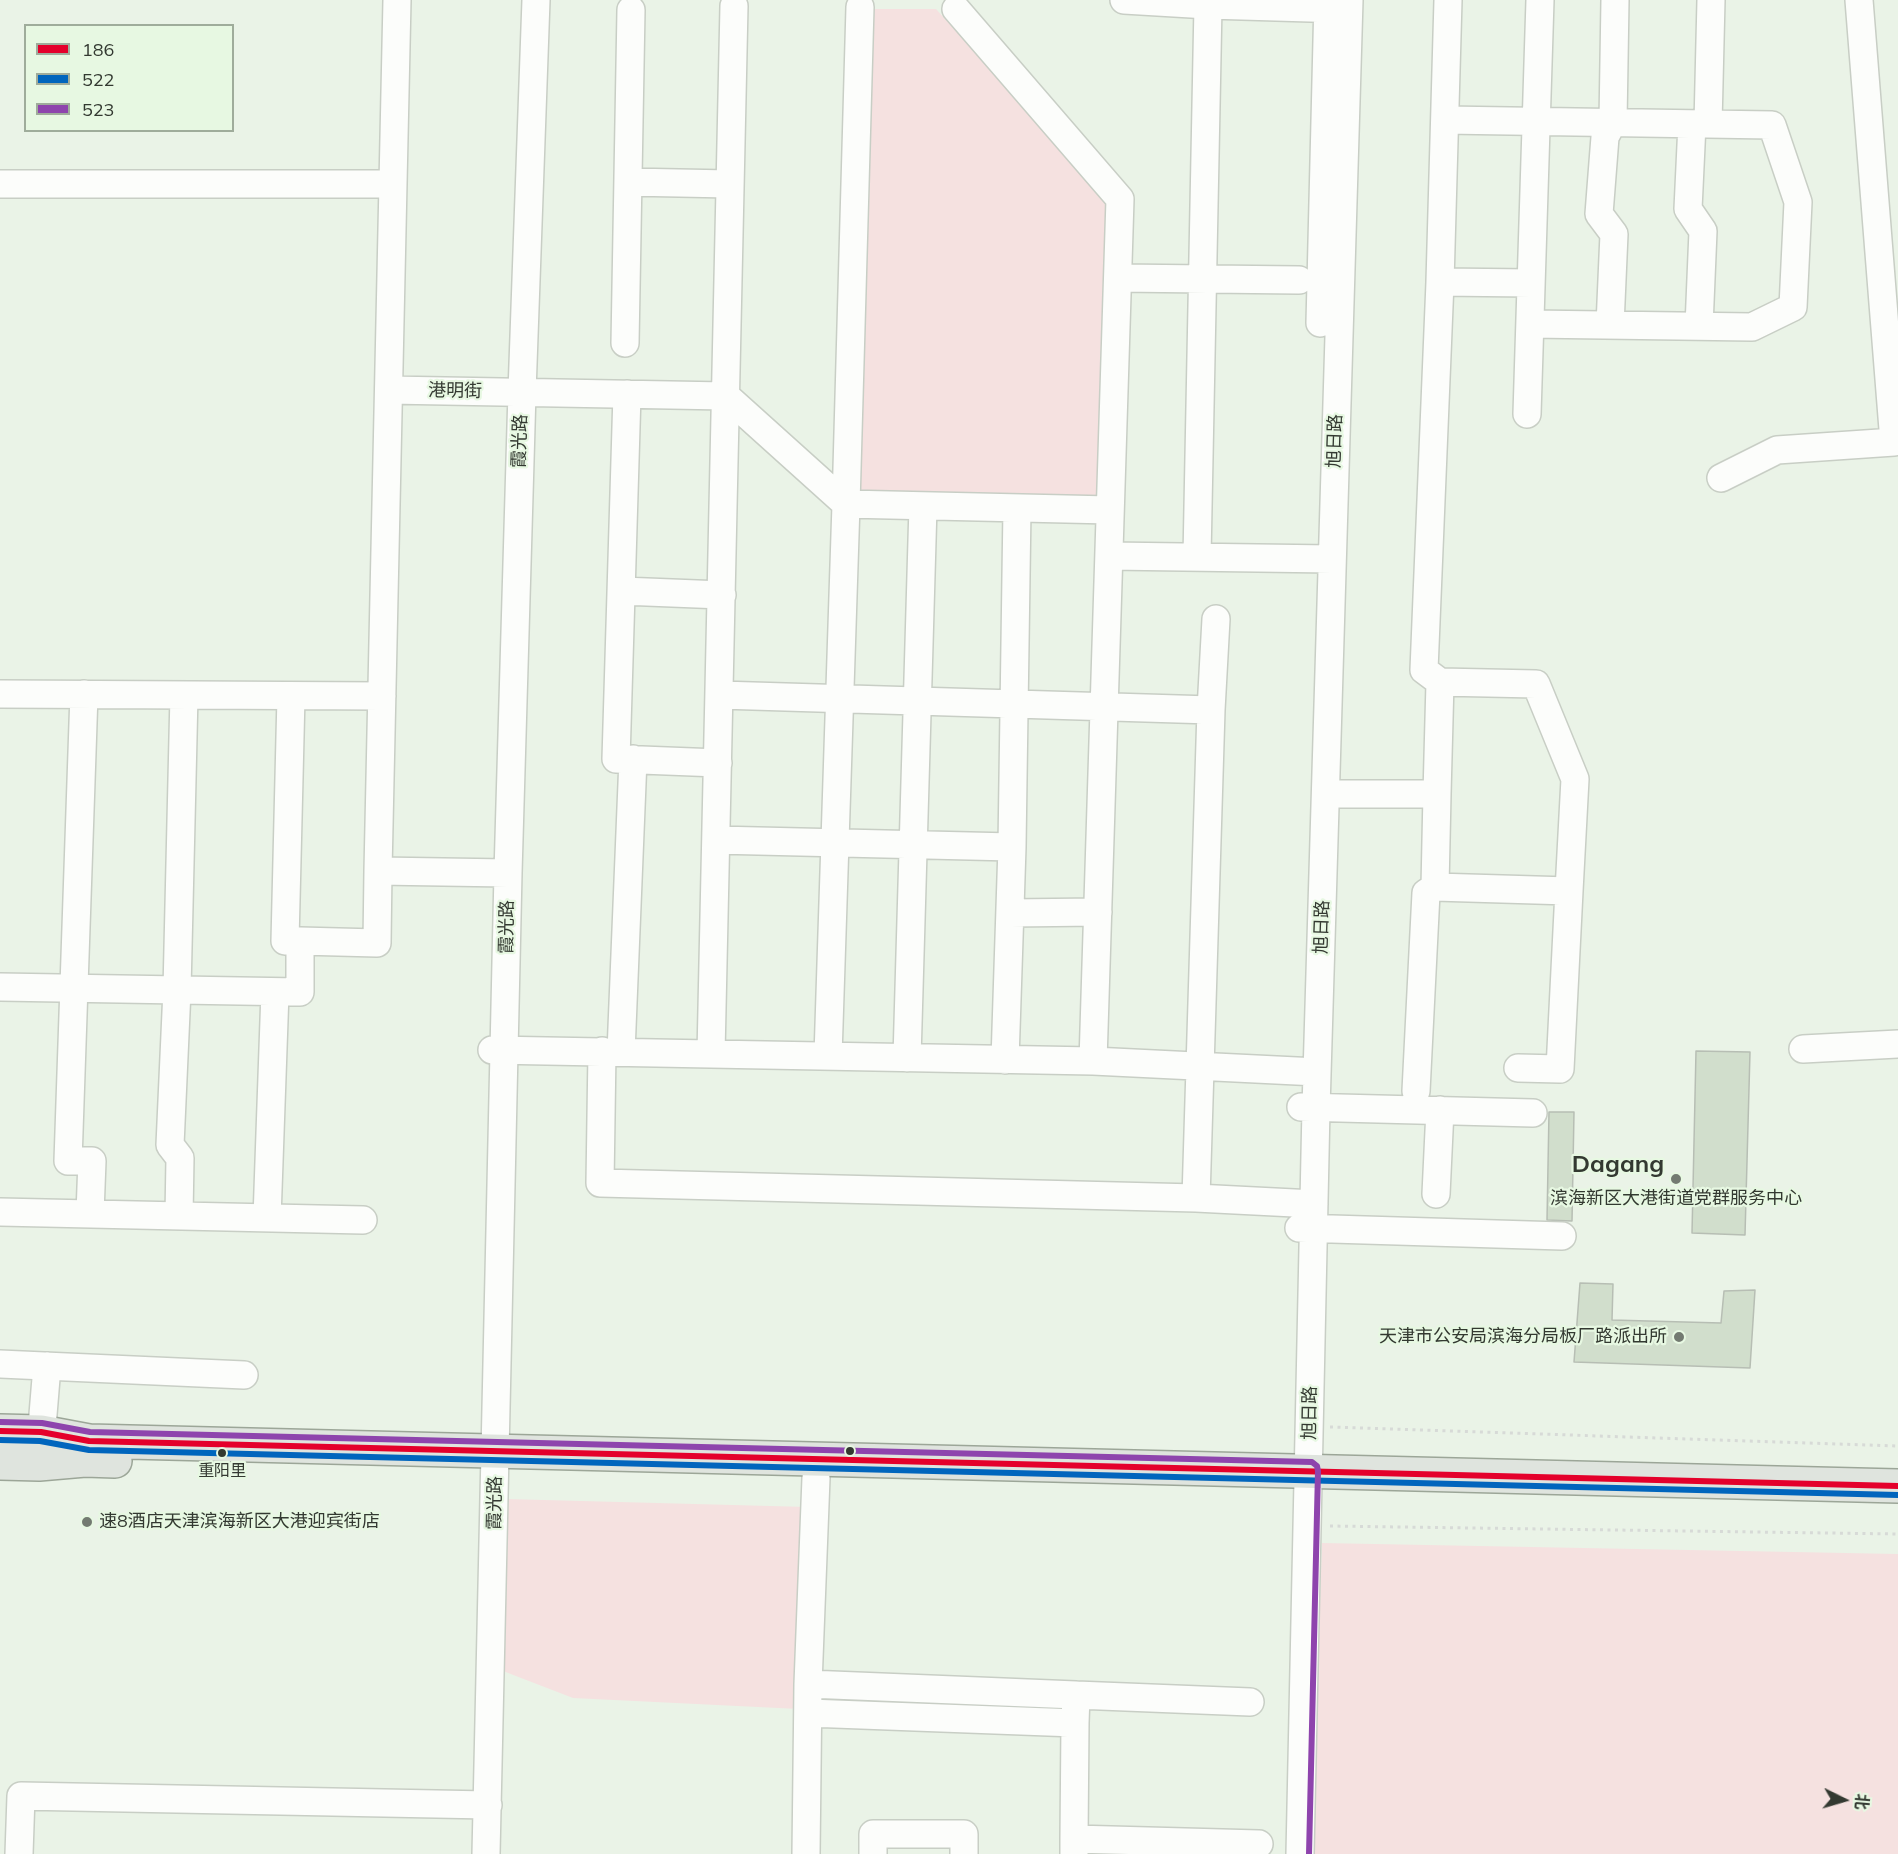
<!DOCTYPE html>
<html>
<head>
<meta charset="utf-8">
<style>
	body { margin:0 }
	#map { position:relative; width:1898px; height:1854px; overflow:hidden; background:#eaf3e7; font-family:Mulish,"Noto Sans SC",sans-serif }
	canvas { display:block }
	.legend { position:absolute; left:24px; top:24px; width:210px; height:108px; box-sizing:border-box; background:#e7f8e2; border:2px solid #9fac9b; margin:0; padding:8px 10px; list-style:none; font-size:18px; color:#333931 }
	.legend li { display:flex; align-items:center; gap:12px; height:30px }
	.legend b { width:30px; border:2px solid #9fac9b }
	.north { position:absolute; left:1814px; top:1770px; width:60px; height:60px; -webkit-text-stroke:4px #e7f8e2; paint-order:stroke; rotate:95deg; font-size:16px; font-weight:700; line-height:24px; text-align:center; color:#333931 }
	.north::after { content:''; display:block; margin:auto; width:21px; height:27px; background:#333931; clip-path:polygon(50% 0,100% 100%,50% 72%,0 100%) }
</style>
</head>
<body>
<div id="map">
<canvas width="1898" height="1854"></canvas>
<ul class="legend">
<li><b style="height:8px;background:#e4002b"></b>186</li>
<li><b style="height:8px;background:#0065bd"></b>522</li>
<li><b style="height:8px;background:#8e44ad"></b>523</li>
</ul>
<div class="north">北</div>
</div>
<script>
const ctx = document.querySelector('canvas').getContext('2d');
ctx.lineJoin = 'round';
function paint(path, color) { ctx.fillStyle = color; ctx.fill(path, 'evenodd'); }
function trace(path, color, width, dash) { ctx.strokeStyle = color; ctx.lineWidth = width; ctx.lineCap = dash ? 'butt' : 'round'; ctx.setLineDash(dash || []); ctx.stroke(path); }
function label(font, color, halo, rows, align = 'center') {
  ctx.font = font + ' Mulish,"Noto Sans SC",sans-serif'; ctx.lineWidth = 4.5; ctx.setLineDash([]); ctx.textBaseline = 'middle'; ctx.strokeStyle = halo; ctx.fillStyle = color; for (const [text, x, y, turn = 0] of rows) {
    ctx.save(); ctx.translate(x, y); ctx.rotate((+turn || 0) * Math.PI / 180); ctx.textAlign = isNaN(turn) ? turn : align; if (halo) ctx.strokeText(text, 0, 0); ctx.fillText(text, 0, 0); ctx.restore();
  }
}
const green = new Path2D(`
	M871,9H936L1112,202L1099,497L854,494Z
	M506,1499L808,1507L799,1709L573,1698L503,1671Z
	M1322,1543L1898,1554V1854H1312Z`);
const building = new Path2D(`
	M1696,1051L1750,1052L1745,1235L1692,1233Z
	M1549,1112H1574L1572,1221L1547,1220Z
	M1580,1283L1613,1284L1612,1320L1721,1323L1724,1291L1755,1290L1750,1368L1574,1362Z`);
const path = new Path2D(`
	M1330,1427L1898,1446
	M1330,1526L1898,1534`);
const minor = new Path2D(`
	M397,0L378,871L508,873
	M1124,0L1208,5L1344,9
	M1448,0L1440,282L1531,283
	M860,7L846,504L1110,510
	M956,9L1120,199L1093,1061
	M1445,120L1772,125L1798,202L1793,307L1752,327L1530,324
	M1692,124L1688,209L1703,231L1699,326
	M1708,124L1711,0
	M628,182L730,184
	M0,184H393
	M1118,278L1299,280
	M1320,323L1328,0
	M1610,325L1614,234L1599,214L1605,137L1613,122L1615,0
	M625,343L631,10
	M389,390L726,396L846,504L828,1056
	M627,394L616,759L718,763
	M1527,414L1540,0
	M1721,478L1777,450L1894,442L1859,0
	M1109,556L1332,559
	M1197,557L1208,5
	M622,591L722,595
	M1440,682L1424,670L1440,282
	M0,694L382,696
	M84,694L68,1161H92L90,1213
	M720,695L1211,710
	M291,696L285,941H300
	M1326,794H1437L1435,887L1569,891L1575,779L1536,684L1440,682L1437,794
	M716,840L1012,847
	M1010,913L1098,912
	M0,987L300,992V941L377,943L378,871
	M1803,1049L1898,1044
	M492,1050L1093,1061L1317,1072
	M602,1051L600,1183L1196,1198L1314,1204
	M621,1052L633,759
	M711,1054L734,6
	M907,1058L923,506
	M1005,1060L1012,847L1017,508
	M1518,1068L1560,1069L1569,891
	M1416,1091L1426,893L1435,887
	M1301,1107L1533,1113
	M1436,1194L1440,1110
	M1196,1198L1211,710L1216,619
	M0,1212L363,1220
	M179,1216L180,1158L170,1145L177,990L184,695
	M267,1218L275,992
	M1299,1228L1562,1236
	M0,1364L244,1375
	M40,1451L47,1366
	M1076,1695L1250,1702
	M808,1713L1075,1723L1076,1695L808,1684
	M1074,1839L1075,1723
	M19,1854L21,1796L488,1805
	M486,1854L508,873L522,392L536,0
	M806,1854L808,1684L816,1478
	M873,1854V1834H964V1854
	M1074,1854V1839L1259,1844
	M1300,1854L1316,1108L1349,0`);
const major = new Path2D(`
	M0,1431L41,1432L89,1441L1898,1486
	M0,1463L39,1464L85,1460L115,1461`);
const bus1 = new Path2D(`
	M0,1431L41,1432L89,1441L1898,1486`);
const bus2 = new Path2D(`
	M0,1440L40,1441L89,1450L1898,1495`);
const bus3 = new Path2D(`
	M0,1422L42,1423L90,1432L1312,1462L1317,1466L1318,1471L1309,1854`);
const markers = [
	[1676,1179,6,"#737a71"],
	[1679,1337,6,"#737a71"],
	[850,1451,5,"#333931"],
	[222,1453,5,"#333931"],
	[87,1522,6,"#737a71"]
];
const busNames = [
	["重阳里",222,1471]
];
const streetNames = [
	["港明街",455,391,1],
	["霞光路",520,441,-88],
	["旭日路",1335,441,-88],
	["霞光路",507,927,-89],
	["旭日路",1322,927,-88],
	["旭日路",1310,1413,-89],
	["霞光路",495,1503,-89]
];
const poiNames = [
	["滨海新区大港街道党群服务中心",1676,1199],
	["天津市公安局滨海分局板厂路派出所",1667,1337,"right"],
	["速8酒店天津滨海新区大港迎宾街店",99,1522,"left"]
];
const districtNames = [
	["Dagang",1618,1165]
];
paint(green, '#f5e1e0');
paint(building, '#d1decc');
trace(building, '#b7beb4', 1.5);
trace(minor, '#c8cec5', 30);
trace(major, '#9ca698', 36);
trace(path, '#d7dad7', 3, [3, 4.5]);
trace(minor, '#fcfdfb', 27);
trace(major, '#dfe4de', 33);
trace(bus1, '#e4002b', 6);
trace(bus2, '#0065bd', 6);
trace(bus3, '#8e44ad', 6);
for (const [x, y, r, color] of markers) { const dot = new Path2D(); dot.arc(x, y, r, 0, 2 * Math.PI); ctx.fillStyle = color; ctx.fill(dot); trace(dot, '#e7f8e2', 2); }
label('16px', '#333931', '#e7f8e2', busNames);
label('18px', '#333931', '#e7f8e2', streetNames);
label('18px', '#333931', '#e7f8e2', poiNames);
label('bold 24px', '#333931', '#e7f8e2', districtNames);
</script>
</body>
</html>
